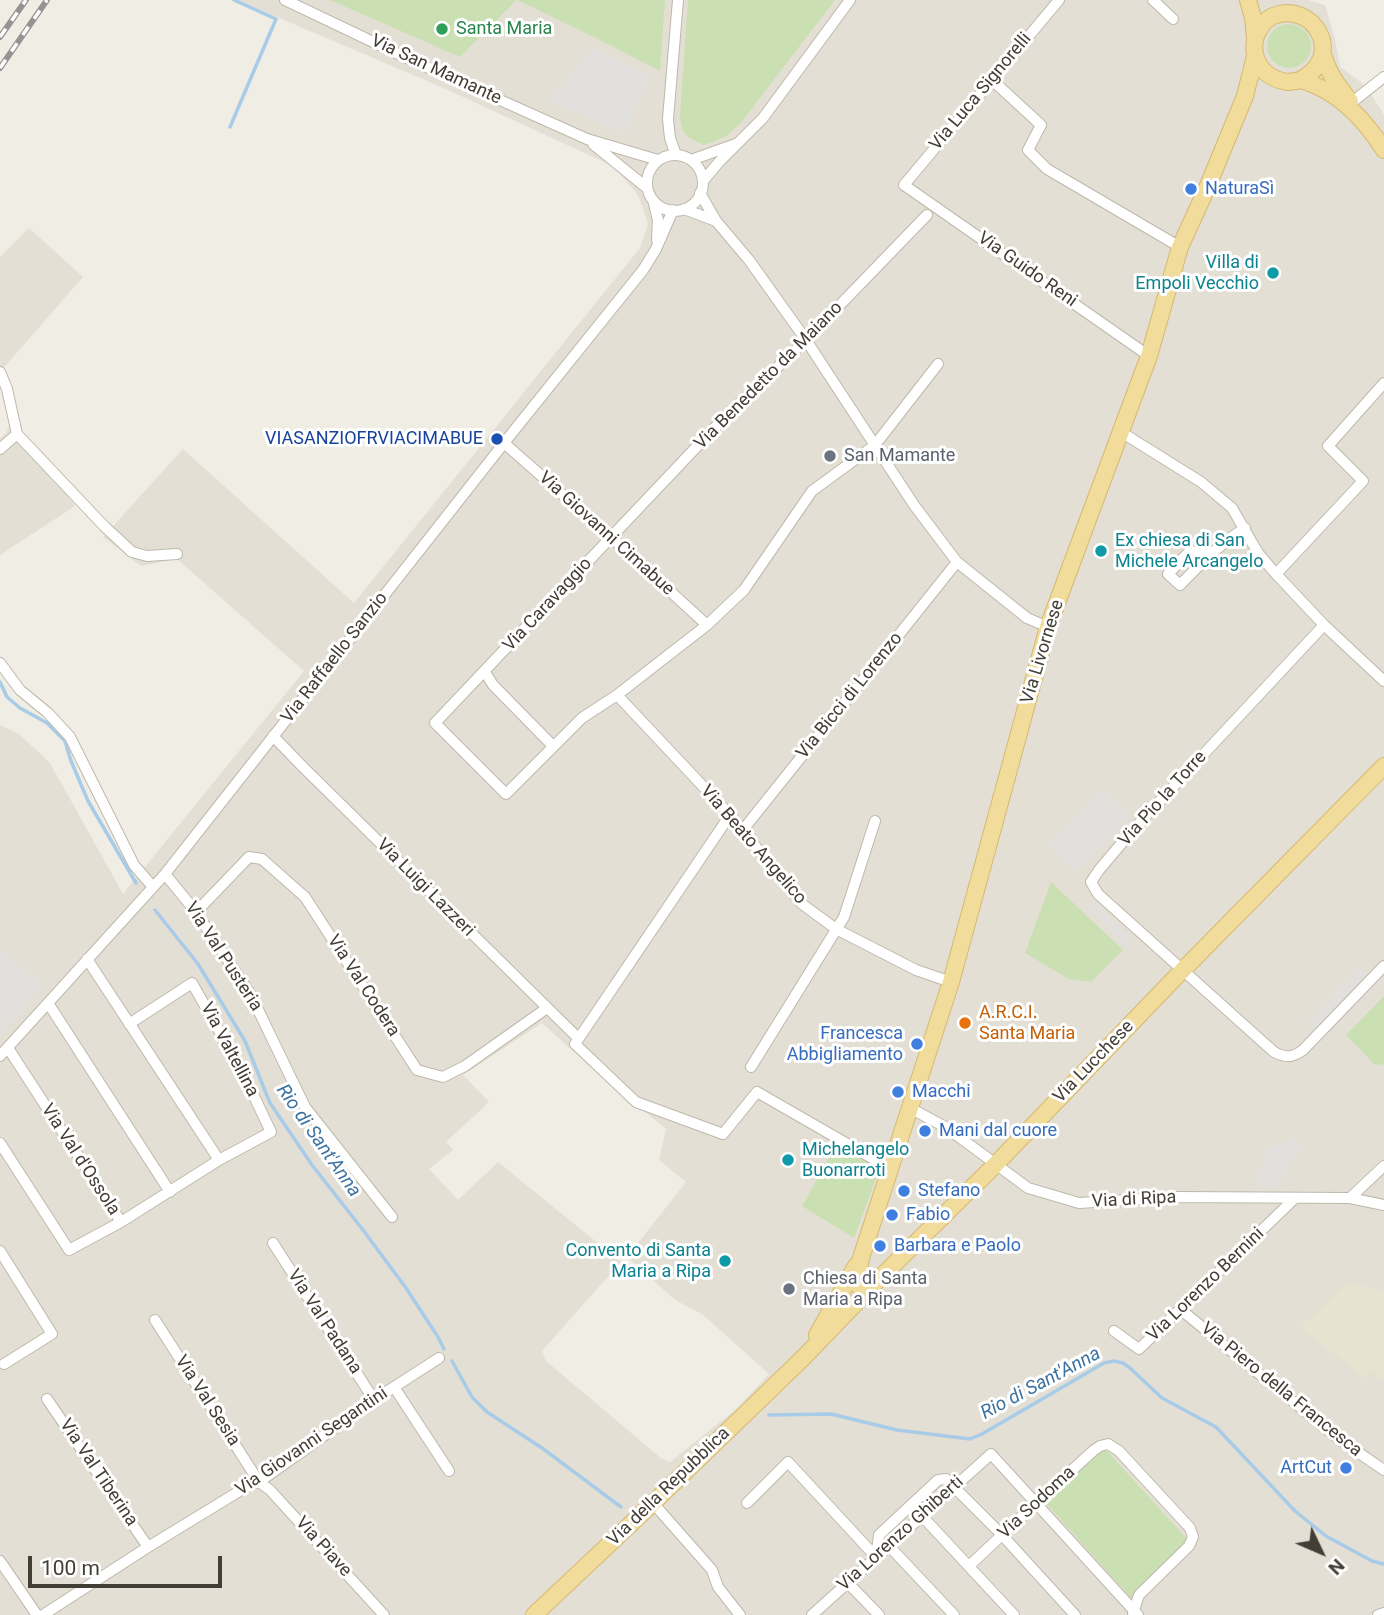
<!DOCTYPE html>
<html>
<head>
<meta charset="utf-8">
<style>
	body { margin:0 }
	#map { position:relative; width:1384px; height:1615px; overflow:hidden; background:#f0ede5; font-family:Roboto,sans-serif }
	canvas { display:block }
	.north { position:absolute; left:1286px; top:1517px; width:70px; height:70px; -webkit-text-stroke:5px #fff; paint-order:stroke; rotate:134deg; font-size:19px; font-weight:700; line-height:28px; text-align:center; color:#423d35 }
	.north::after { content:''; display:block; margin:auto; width:24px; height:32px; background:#423d35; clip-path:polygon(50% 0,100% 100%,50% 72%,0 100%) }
	.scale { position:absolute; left:28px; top:1556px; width:194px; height:32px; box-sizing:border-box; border:4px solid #423d35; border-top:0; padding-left:9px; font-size:21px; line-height:24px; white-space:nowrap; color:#423d35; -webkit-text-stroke:5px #fff; paint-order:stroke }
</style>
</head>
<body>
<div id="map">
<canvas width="1384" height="1615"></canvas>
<div class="north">N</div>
<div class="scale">100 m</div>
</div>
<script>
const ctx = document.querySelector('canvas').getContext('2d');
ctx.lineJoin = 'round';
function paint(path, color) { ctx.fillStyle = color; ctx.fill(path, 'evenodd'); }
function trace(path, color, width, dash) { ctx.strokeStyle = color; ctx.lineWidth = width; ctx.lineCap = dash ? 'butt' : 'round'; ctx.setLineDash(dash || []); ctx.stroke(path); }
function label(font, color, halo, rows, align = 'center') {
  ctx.font = font + ' Roboto,sans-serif'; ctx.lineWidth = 6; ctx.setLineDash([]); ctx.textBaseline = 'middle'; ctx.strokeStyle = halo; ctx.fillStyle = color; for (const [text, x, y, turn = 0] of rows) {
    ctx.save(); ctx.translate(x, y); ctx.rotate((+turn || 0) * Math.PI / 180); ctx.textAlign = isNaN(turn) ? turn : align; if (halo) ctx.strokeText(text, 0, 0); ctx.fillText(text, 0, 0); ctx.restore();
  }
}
const residential = new Path2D(`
	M237,0H1307L1325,5L1335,39L1340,67L1366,86L1384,115V1615H0V725L19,734L50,763L123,894L304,671L177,559L141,566L103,537L183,449L354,603L640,248L648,224L638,195L613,166L439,86ZM542,1023L605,1080L666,1129L659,1160L686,1182L627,1257L675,1300L702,1314L769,1374L735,1410L670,1462L662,1459L546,1361L542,1351L621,1262L498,1162L458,1200L429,1169L453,1150L446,1142L489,1102L463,1075Z
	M29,228L83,277L0,372V257Z
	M13,419L75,506L0,555V438L6,433Z`);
const education = new Path2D(`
	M1346,1283L1384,1291V1380L1371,1371L1366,1379L1300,1328Z`);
const green = new Path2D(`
	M330,0H516L460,57Z
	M517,0H665L660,71L596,38Z
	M688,0H835L740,124L725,137L704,145C686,137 682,135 680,115Z
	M1267 46a22 22 0 1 1 44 0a22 22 0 1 1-44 0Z
	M1051,882L1123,950L1091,982L1069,979L1025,953Z
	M1384,996V1065L1374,1064L1346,1035Z
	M836,1145L880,1168L854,1238L802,1206Z
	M1106,1450L1189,1541L1131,1598L1045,1502L1099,1452Z`);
const parking = new Path2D(`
	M593,48L650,75L625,133L549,101Z
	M1102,789L1130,816L1076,872L1048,845Z
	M1094,901L1133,939L1126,946L1087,908Z
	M0,950L44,984L0,1036Z
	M1361,966L1368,973L1314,1030L1307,1023Z
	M1289,1137L1301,1145L1277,1187H1256L1268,1147L1281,1146Z`);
const stream = new Path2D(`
	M230,127L276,19L234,0
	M0,682L7,697L20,708L47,723L65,741L71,761L88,801L136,883
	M155,910L198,964L245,1041L270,1103L312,1165L363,1230L406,1288L438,1337L444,1349
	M452,1361L472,1397L487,1412L542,1448L621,1507
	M769,1415L831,1414L897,1430L970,1439L982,1434L1104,1363L1114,1361L1123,1363L1130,1368L1162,1398L1216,1427L1295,1511L1326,1536L1372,1561L1384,1564`);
const minor = new Path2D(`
	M285,0L413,61L587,139L658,160
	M1059,0L904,185L1149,356
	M1153,0L1173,19
	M992,80L1041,125L1028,150L1047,169L1180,247
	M1351,103L1384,77
	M593,144L647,188
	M676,155L670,138L668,119L678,0
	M647 183a28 28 0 1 1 56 0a28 28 0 1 1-56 0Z
	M691,160L736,144
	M703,181L719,162L763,118L850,0
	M700,193L716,221L749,260L806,340L914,505L957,562L1027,618L1048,627
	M653,200L658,220L657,240
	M684,209L716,221
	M927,215L806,340L723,419L435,723L506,794L582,718L617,695L707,625L744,590L812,491L875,445L938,364
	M0,372L7,389L17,434L104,526L132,552L147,556L177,554
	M1121,432L1201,482L1232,508L1258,553L1276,574L1324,625L1384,681
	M504,443L612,538L707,625
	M0,449L17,434
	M1209,554L1190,551L1168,574L1180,585C1201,563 1220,544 1245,528
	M1276,574L1363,481L1328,446L1384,383
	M1324,625L1132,831L1099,870L1091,882L1098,894L1274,1052C1286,1058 1292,1058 1303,1050L1384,966
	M0,663L20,690L48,713L70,737L134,865L153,887
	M485,672L493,685L553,746
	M617,695L730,815L802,904L836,929L916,970L951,982
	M273,736L303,767L578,1038
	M730,815L575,1044L636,1102L723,1134L757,1092L891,1169
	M742,831L957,562
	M165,874L196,912L251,995L305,1107L392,1217
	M196,912L249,857L262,859L305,897L417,1070L443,1077L465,1066L547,1008
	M87,959L219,1160
	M48,1003L170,1192
	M0,1056L165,874L508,438L643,270L656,249L673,210
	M751,1067L844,917L875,821
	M910,1108L947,1128L1028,1188L1079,1203L1176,1197L1350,1198L1384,1205
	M0,1143L69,1250L121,1222L8,1048
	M1350,1198L1384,1166
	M121,1222L219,1160L271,1132L242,1071L192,983L129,1024
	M273,1243L374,1400
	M0,1251L52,1334L4,1364
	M1180,1309L1340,1440L1384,1470
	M155,1320L259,1482L270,1490L384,1615
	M1114,1331L1139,1349L1294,1199
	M394,1387L449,1471
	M47,1399L148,1547
	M653,1503L712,1570L718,1587L740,1615
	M747,1503L788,1462L876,1557
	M922,1516L1014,1615
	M889,1546L954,1615
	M876,1557L879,1535L938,1480L946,1479L1002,1535L1075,1615
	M0,1561L37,1615
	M969,1566L1036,1503L1093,1451L1100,1446L1108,1444L1119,1451L1190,1528L1193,1537L1189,1546L1139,1595L1133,1613
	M848,1583L879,1615
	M43,1615L148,1547L251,1484L259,1482L374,1400L439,1358
	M812,1615L991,1454L1138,1615
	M1378,1615L1384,1613`);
const primary = new Path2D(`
	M1248,0L1253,18L1255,38
	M1323,54C1328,73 1338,86 1350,101
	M1300,80C1347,56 1313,0 1273,16C1265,20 1259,28 1256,36C1252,48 1255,62 1264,71C1270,77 1279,81 1288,82C1294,82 1298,79 1304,81C1339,92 1365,120 1384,150
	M880,1278L864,1286L858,1285L857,1282L861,1258L951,982L1048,627L1149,356L1180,247L1207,188L1245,96L1255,56
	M817,1335L856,1266
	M534,1615L653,1503L803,1358L880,1278L995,1165L1172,981L1384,766`);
const rail = new Path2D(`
	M0,37L26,0
	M0,68L47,0`);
const markers = [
	[442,29,7,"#2e9e5b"],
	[1191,189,7,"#3f7fe0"],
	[1273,273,7,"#0f9aa8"],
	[497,439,7,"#1a4fb4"],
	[830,456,7,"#6b7280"],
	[1101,551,7,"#0f9aa8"],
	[965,1023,7,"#e8710a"],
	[917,1044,7,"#3f7fe0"],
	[898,1092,7,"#3f7fe0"],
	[925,1131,7,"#3f7fe0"],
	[788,1160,7,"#0f9aa8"],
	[904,1191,7,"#3f7fe0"],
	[892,1215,7,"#3f7fe0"],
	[880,1246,7,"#3f7fe0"],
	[725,1261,7,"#0f9aa8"],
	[789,1289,7,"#6b7280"],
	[1346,1468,7,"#3f7fe0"]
];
const leisureNames = [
	["Santa Maria",456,29]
];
const streetNames = [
	["Via San Mamante",436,70,25],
	["Via Luca Signorelli",981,92,-50],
	["Via Guido Reni",1027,270,35],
	["Via Benedetto da Maiano",769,376,-45],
	["Via Giovanni Cimabue",606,534,42],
	["Via Caravaggio",548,605,-47],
	["Via Livornese",1043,652,-73],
	["Via Raffaello Sanzio",335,658,-52],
	["Via Bicci di Lorenzo",850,696,-51],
	["Via Pio la Torre",1163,799,-48],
	["Via Beato Angelico",753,845,49],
	["Via Luigi Lazzeri",425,888,45],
	["Via Val Pusteria",223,957,57],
	["Via Val Codera",363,986,57],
	["Via Valtellina",229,1050,62],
	["Via Lucchese",1094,1062,-46],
	["Via Val d'Ossola",80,1160,57],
	["Via di Ripa",1134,1200,-3],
	["Via Lorenzo Bernini",1206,1285,-44],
	["Via Val Padana",324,1322,57],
	["Via Piero della Francesca",1281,1390,39],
	["Via Val Sesia",207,1401,57],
	["Via Giovanni Segantini",312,1442,-34],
	["Via Val Tiberina",98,1473,56],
	["Via della Repubblica",669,1487,-44],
	["Via Sodoma",1037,1503,-43],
	["Via Lorenzo Ghiberti",901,1534,-42],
	["Via Piave",323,1547,48]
];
const shopNames = [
	["NaturaSì",1205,189],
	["Francesca",903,1034,"right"],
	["Abbigliamento",903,1055,"right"],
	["Macchi",912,1092],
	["Mani dal cuore",939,1131],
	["Stefano",918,1191],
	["Fabio",906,1215],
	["Barbara e Paolo",894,1246],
	["ArtCut",1332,1468,"right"]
];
const cultureNames = [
	["Villa di",1259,263],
	["Empoli Vecchio",1259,284],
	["Ex chiesa di San",1115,541,"left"],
	["Michele Arcangelo",1115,562,"left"],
	["Michelangelo",802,1150,"left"],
	["Buonarroti",802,1171,"left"],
	["Convento di Santa",711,1251],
	["Maria a Ripa",711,1272]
];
const transitNames = [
	["VIASANZIOFRVIACIMABUE",483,439]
];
const worshipNames = [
	["San Mamante",844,456],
	["Chiesa di Santa",803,1279],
	["Maria a Ripa",803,1300]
];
const foodNames = [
	["A.R.C.I.",979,1013],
	["Santa Maria",979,1034]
];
const waterNames = [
	["Rio di Sant'Anna",318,1141,55],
	["Rio di Sant'Anna",1041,1384,-28]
];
paint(residential, '#e4dfd4');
paint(education, '#e8e2d0');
paint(green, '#cae0b2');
paint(parking, '#e2e0dd');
trace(stream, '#a8cbe7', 3.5);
trace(minor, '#beb8ac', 12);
trace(primary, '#d5b96f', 18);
trace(minor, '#fff', 10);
trace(primary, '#f2dc9c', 16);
trace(rail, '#949494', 6);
trace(rail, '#fff', 3.5, [10]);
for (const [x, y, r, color] of markers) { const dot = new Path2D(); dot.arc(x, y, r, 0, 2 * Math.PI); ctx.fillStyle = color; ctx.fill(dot); trace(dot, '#fff', 2.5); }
label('18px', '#27864d', '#fff', leisureNames, 'left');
label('18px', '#423d35', '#fff', streetNames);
label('18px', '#366cbe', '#fff', shopNames, 'left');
label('18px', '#0d838f', '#fff', cultureNames, 'right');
label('18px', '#164399', '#fff', transitNames, 'right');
label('18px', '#5b616d', '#fff', worshipNames, 'left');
label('18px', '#c56008', '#fff', foodNames, 'left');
label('italic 19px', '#3c73a1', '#fff', waterNames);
</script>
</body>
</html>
